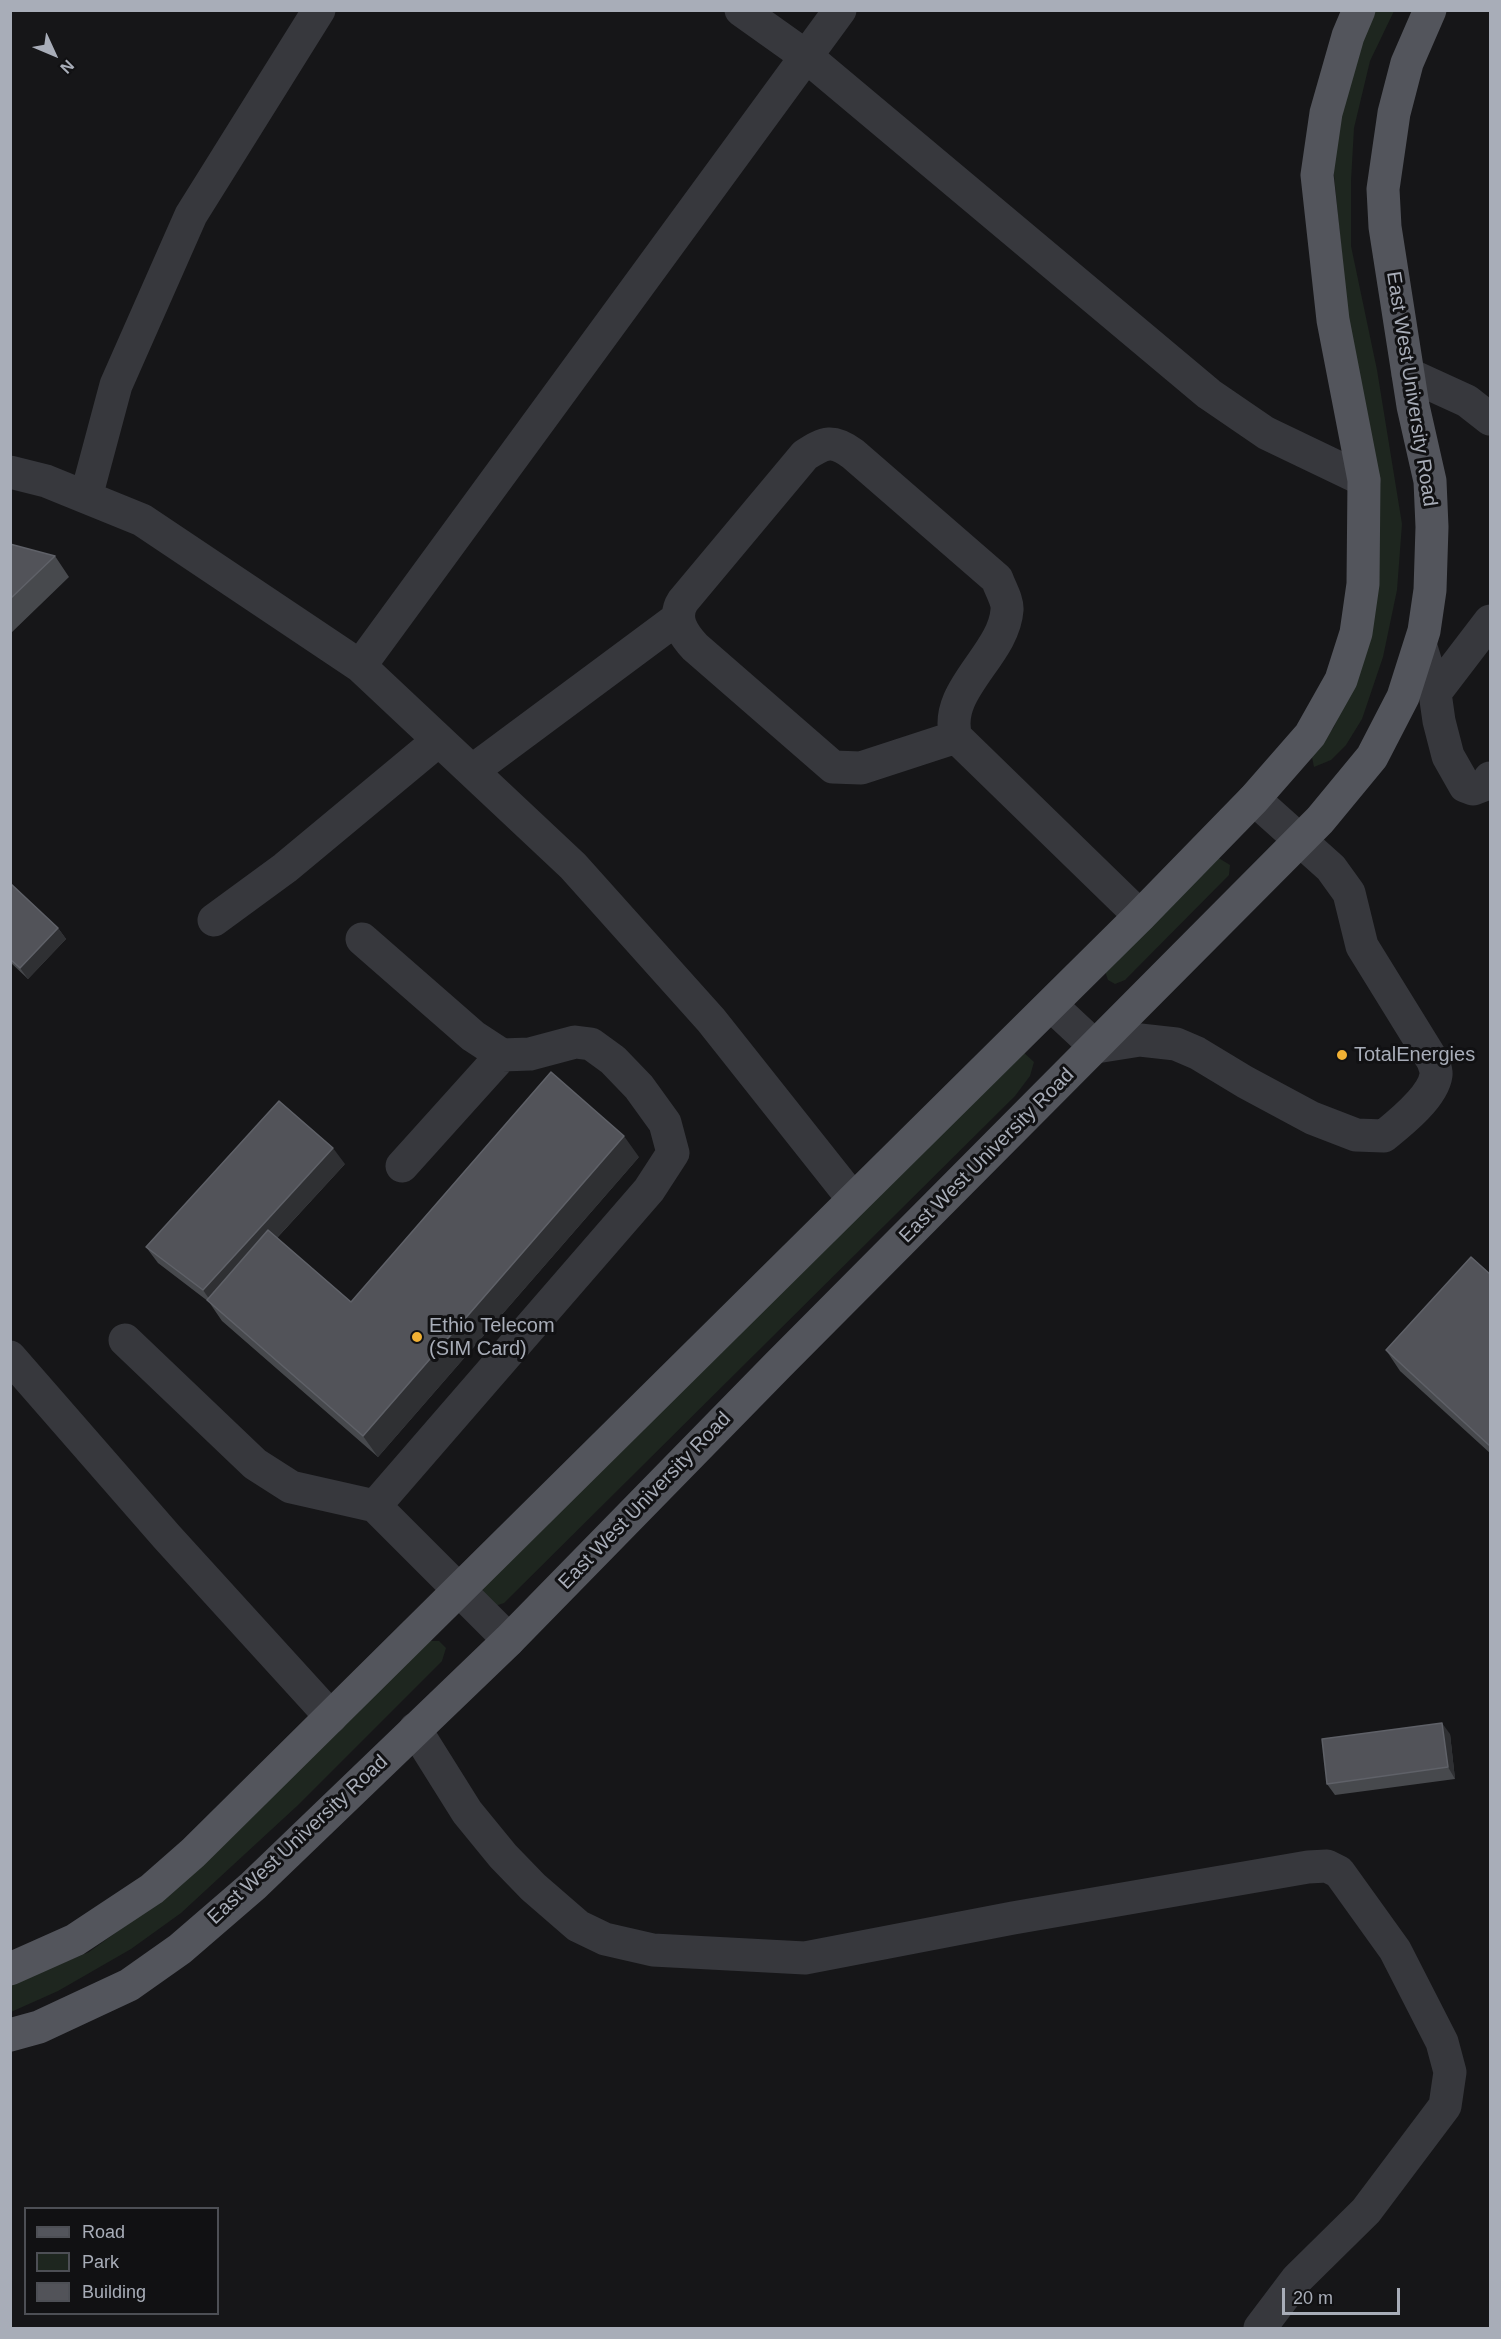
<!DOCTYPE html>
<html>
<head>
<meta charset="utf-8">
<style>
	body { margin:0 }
	#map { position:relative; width:1501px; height:2339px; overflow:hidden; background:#161618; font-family:Arial,sans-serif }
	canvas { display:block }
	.frame { position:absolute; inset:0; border:12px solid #a8adb8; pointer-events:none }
	.legend { position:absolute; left:24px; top:2207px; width:195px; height:108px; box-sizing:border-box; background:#111113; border:2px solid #4d4f55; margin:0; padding:8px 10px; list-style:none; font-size:18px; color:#a8adb8 }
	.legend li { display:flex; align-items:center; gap:12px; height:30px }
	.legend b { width:30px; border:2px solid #4d4f55 }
	.north { position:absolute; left:24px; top:24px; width:60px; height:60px; -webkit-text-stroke:4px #111113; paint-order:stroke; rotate:134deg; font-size:16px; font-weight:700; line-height:24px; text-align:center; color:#a8adb8 }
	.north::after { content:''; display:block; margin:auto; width:21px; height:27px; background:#a8adb8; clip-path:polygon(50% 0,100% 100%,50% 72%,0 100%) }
	.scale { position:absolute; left:1282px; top:2288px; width:118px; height:27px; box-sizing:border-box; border:3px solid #a8adb8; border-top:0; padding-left:8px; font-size:18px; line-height:21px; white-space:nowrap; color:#a8adb8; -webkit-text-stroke:4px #111113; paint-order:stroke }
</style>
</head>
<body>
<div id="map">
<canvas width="1501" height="2339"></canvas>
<div class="frame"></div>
<ul class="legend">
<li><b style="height:8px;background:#53555c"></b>Road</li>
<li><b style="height:16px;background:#1e261f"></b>Park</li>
<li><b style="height:16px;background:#525359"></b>Building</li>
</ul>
<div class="north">N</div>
<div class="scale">20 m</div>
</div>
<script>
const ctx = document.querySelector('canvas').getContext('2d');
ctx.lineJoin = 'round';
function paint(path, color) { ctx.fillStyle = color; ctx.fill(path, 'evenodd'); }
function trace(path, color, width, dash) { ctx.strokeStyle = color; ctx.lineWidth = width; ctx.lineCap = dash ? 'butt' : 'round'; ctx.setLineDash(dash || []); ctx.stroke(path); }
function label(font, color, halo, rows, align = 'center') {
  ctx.font = font + ' Arial,sans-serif'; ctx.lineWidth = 6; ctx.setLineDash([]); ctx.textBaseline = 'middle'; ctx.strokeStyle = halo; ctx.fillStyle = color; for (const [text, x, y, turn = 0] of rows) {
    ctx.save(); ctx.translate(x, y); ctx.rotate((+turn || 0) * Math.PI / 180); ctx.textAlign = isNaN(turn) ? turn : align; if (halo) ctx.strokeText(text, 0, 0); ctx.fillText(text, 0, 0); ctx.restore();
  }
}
const green = new Path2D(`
	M1375,11H1394L1370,61L1354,128L1351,181V246L1377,370L1402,524L1397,590L1383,657L1362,719L1346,745L1331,760L1314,767L1312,757L1334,727L1351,685L1352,358L1332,155L1351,64Z
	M1217,857L1230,865L1229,875L1125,980L1115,984L1108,980L1105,971Z
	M1022,1051L1034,1062L1030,1076L1015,1096L504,1603L492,1607L482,1598L483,1587Z
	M428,1641H439L446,1648L442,1661L297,1806L181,1913L131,1949L58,1991L11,2012V1984L89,1952L172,1892Z`);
const minor = new Path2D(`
	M741,10L807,57L1209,394L1266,433L1364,480
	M1408,374L1467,401L1490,419
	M10,472L46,481L142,520L360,666L573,866L711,1020L853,1199
	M86,497L116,385L191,215L319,10
	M1421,647L1435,693L1439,721L1448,756L1465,786L1473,789L1486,784L1490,778
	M360,666L840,10
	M1435,693L1490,621
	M956,737L861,768L833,767L695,647C683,634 672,618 683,601L805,455C825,442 833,439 853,454L997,579C1000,588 1008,601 1007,610C1004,655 942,691 956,737L1140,916
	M472,771L678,618
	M214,920L285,868L439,740
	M362,939L473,1036L502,1055L530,1054L575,1042L591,1044L613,1060L639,1087L665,1123L673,1153L649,1190L375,1506
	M1051,1005L1096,1047L1140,1040L1176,1044L1197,1053L1245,1082L1312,1118L1356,1135L1384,1136C1400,1123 1433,1097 1436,1075C1437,1071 1434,1065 1433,1061L1362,946L1349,893L1331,868L1254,799
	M402,1166L502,1055
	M125,1340L255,1464L291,1487L375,1506L509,1640
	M10,1357L167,1537L331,1717
	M415,1729L467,1812L503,1856L533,1887L578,1926L605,1939L653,1950L805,1958L1013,1918L1308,1867L1327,1866L1339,1872L1395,1950L1442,2042L1450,2072L1445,2106L1366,2211L1297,2279L1260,2328`);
const major = new Path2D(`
	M10,1969L75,1940L152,1889L193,1853L1140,916L1254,799L1310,735L1341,680L1356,633L1363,584L1364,480L1333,320L1317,175L1326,113L1348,36L1359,10
	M10,2035L39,2027L129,1985L180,1949L253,1886L509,1640L779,1364L1320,820L1372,757L1403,697L1424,631L1430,590L1432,527L1430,481L1413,406L1385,227L1383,189L1394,113L1407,63L1430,10`);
const wall = new Path2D(`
	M10,544L55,556L69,577L10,634Z
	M10,883L58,928L66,939L28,979L10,962Z
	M639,1157L378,1457L222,1321L209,1302L158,1263L146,1247L345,1164L277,1238L351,1302Z
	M1491,1275V1454L1400,1371L1386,1350Z
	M1450,1734L1455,1779L1335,1795L1327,1784Z`);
const shadedWall = new Path2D(`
	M58,928L66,939L28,979L20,968Z
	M624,1136L639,1157L378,1457L363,1436Z
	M333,1148L345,1164L214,1306L203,1290Z
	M1442,1723L1450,1734L1455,1779L1448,1767Z`);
const building = new Path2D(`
	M10,544L55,556L10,599Z
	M10,883L58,928L20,968L10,959Z
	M551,1072L624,1136L363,1436L207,1300L268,1230L351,1302Z
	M279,1101L333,1148L203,1290L146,1247Z
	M1471,1257L1491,1275V1447L1386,1350Z
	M1442,1723L1448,1767L1327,1784L1322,1739Z`);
const markers = [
	[1342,1055,6,"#f2b134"],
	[417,1337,6,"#f2b134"]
];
const streetNames = [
	["East West University Road",1411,389,81],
	["East West University Road",987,1156,-45],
	["East West University Road",645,1501,-46],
	["East West University Road",298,1840,-43]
];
const poiNames = [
	["TotalEnergies",1354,1055],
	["Ethio Telecom",429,1326],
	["(SIM Card)",429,1349]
];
paint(green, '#1e261f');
trace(minor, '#37383d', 33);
trace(major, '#53555c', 33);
paint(wall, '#47494d');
paint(shadedWall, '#2f3033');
paint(building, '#525359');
trace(building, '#5f6168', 1.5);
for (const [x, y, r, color] of markers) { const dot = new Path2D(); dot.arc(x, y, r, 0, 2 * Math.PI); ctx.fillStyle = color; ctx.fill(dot); trace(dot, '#111113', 2); }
label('20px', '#a8adb8', '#111113', streetNames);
label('20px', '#a8adb8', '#111113', poiNames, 'left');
</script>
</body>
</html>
